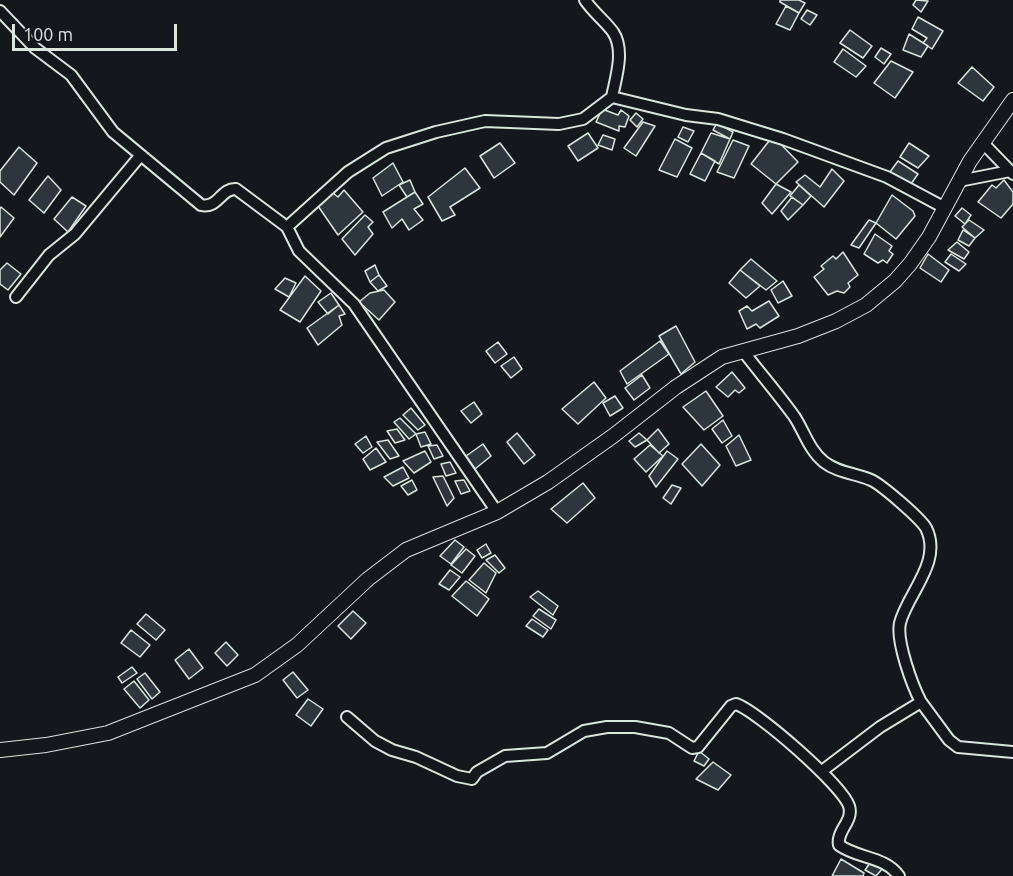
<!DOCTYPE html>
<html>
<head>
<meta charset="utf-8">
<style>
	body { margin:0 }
	#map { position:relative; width:1013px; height:876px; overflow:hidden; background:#14181c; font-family:Ubuntu,sans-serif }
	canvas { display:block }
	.scale { position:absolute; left:12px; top:24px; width:165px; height:27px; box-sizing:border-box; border:3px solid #d8e6dc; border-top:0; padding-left:8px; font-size:18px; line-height:21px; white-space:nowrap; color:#d8e6dc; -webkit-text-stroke:4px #14181c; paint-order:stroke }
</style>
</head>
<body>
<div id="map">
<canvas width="1013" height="876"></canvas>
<div class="scale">100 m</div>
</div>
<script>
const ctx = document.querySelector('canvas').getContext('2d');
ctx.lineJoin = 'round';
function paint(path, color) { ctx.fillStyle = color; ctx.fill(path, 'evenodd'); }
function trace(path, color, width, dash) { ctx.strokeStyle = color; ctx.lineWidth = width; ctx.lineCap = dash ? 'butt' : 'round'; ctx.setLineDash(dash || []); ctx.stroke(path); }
const building = new Path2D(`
	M780,0H799L805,3L799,13L780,2Z
	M916,0L928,1L921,12L913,5Z
	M786,6L799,13L790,30L776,24Z
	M807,10L817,15L810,25L801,19Z
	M918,17L943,31L932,49L923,43L927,38L912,29Z
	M850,30L872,46L863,58L840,43Z
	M909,34L928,46L921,57L903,50Z
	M881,48L891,54L884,64L875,57Z
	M843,49L866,66L856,77L834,62Z
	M891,61L913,72L895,98L874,83Z
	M972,67L994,87L983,101L958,83Z
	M602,109L618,115L621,110L629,116L625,127L619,126V131L596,122Z
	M636,113L643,119L637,127L630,120Z
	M643,122L655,126L636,156L624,148Z
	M717,123L733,132L730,139L713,130Z
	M683,127L694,131L688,142L678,137Z
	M588,133L598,148L578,161L568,146Z
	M711,133L730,139L719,164L701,153Z
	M603,135L615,139L612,150L598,145Z
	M773,136L798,162L776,184L751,164Z
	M675,139L692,148L677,177L659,170Z
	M733,140L749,146L734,178L717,172Z
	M500,143L515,163L494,178L480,156Z
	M909,143L929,156L918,168L900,157Z
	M19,147L37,163L14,195L0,182V171Z
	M701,153L715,161L705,181L690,174Z
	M898,161L918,174L911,184L890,172Z
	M393,163L403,182L382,196L373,178Z
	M465,168L480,188L450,207L455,215L442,221L428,197Z
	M832,169L844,181L824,207L796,182L805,175L820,187Z
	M48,176L61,190L44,213L29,200Z
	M410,180L415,192L407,197L399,185Z
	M1004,180L1013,192V204L1001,218L978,202L992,185L996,188Z
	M776,184L791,192L772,214L762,203Z
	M799,185L811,196L803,205L790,196Z
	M344,190L363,212L338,235L318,206L333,193L338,197Z
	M415,192L423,204L414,209L423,220L409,230L402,219L392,228L383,212Z
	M892,195L913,211L915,216L896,239L876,223Z
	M72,197L86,206L68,232L54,219Z
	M792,197L803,205L788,220L781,211Z
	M1,207L14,218L0,237V209Z
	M962,208L971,215L965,224L955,216Z
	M365,215L373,222L368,227L373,234L355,255L342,239Z
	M869,220L876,223L859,248L851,245Z
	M969,220L984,230L975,238L962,227Z
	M963,230L975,238L969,246L958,240Z
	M875,234L892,246L889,251L893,254L887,263L883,260L878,263L864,254Z
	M957,242L969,252L964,259L948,250Z
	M843,252L858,275L848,283L850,287L844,293L837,291L828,295L814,277L824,269L821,266L833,256L836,259Z
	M928,254L949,270L941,282L920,268Z
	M951,254L966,264L959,271L945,262Z
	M751,259L777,281L766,290L740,270Z
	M7,263L21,274L8,290L0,284V270Z
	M375,265L379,275L370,282L365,271Z
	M740,270L760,286L746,298L729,283Z
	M379,275L387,286L378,291L370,282Z
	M305,276L321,291L300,322L280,310Z
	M285,278L296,283L289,297L275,289Z
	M783,281L792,296L778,303L771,290Z
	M384,290L395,302L379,320L359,302L370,293Z
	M331,293L339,305L328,314L318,302Z
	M769,301L779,316L760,328L756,324L747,329L739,311L747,306L752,311Z
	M339,305L345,314L339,316L342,325L318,345L307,328Z
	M676,326L695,362L681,374L659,336Z
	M660,341L669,354L627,384L620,371Z
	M498,342L507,354L495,363L486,351Z
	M514,357L522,369L511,378L501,366Z
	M732,372L745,388L739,393L735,390L728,397L716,387Z
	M642,375L650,388L634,400L625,388Z
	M594,382L606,398L578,424L562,409Z
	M706,391L723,416L704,430L683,407Z
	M615,396L623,408L610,416L603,403Z
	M474,402L482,414L471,423L461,411Z
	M411,408L425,425L418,430L403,415Z
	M400,418L416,434L409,439L394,422Z
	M723,420L732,436L722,443L712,429Z
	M397,429L405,440L395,443L387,431Z
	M658,429L669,444L659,453L647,440Z
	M425,432L431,444L421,447L416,434Z
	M517,433L535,455L524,464L507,442Z
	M639,433L647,440L635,447L629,441Z
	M739,435L751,460L736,466L726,446Z
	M366,436L372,447L363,453L355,444Z
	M388,440L399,456L390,459L377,442Z
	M483,444L491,456L475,469L466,456Z
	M701,444L720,465L702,486L682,464Z
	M437,445L443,456L434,459L428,446Z
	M650,445L663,456L646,472L634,459Z
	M376,448L386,462L370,470L363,459Z
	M425,451L431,462L414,473L403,461Z
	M667,451L678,459L656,487L649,476Z
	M450,462L456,473L446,476L441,464Z
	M403,467L409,478L393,486L384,477Z
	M443,476L454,498L447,506L433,477Z
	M412,480L417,490L408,495L401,486Z
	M464,480L470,491L461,494L455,481Z
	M583,483L595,498L567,523L551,509Z
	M672,485L681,488L671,504L663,498Z
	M455,540L464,547L451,564L440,556Z
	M486,544L491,553L482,558L477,550Z
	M466,549L475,556L462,573L451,565Z
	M495,555L505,568L499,573L486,560Z
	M484,563L496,573L486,593L469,580Z
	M450,570L460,577L449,590L439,584Z
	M466,581L489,599L477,616L452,596Z
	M538,591L558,606L553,615L530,597Z
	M539,609L556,620L551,629L533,616Z
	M353,611L366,623L351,639L338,626Z
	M146,614L165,630L156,640L137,624Z
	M532,619L548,630L543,637L526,626Z
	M131,630L150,645L140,657L121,643Z
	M226,642L238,655L227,666L215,653Z
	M189,649L203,668L189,679L175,660Z
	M132,667L137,673L122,683L118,677Z
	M293,672L308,690L297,698L283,680Z
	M145,673L160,692L152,699L137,679Z
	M134,681L149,700L140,708L124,689Z
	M308,699L323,709L311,726L296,715Z
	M699,751L709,759L704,766L694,761Z
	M713,762L731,775L718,790L696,779Z
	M841,859L864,873L863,876H832Z
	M873,859L883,868L876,876L865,870Z`);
const minor = new Path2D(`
	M585,0C593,12 605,21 613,32C625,50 616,77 612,97
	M0,11L35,48L71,75L113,132L201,205C218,209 221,188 236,189L287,227L348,172L386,148L436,132L485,121L559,124L583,119L612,97L686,115L718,119L783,139L887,177L945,208
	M983,143L1013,174
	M959,181L1010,171
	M287,227L299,251L354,304L497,512
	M16,297L49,255L75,234L140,156
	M743,351C760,373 778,394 794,416C804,431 809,450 824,462C838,473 855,473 871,480C882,485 920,518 926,528C943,562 907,594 900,623C896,641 912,685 921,702L880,727L822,771
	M921,702L949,740L958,747L1013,752
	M347,717L375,741L392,750L416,757L457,776L472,779L477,772L505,756L547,753L584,731L607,727H635L669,733L692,748L698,747L731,706L736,704C757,711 842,785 849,806C854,821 836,831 839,845C858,859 885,856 899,876`);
const secondary = new Path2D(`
	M0,750L46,745L108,733L255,675L297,645L368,579L406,550L497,512L548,482L613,436L676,387L722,357L798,336L836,321L866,305L895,281L910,264L929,237L970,161L1013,100`);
paint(building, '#2c363c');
trace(building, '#d8e6dc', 1.5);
trace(minor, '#d8e6dc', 14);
trace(secondary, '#d8e6dc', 16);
trace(minor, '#14181c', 10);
trace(secondary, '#14181c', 14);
</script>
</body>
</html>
